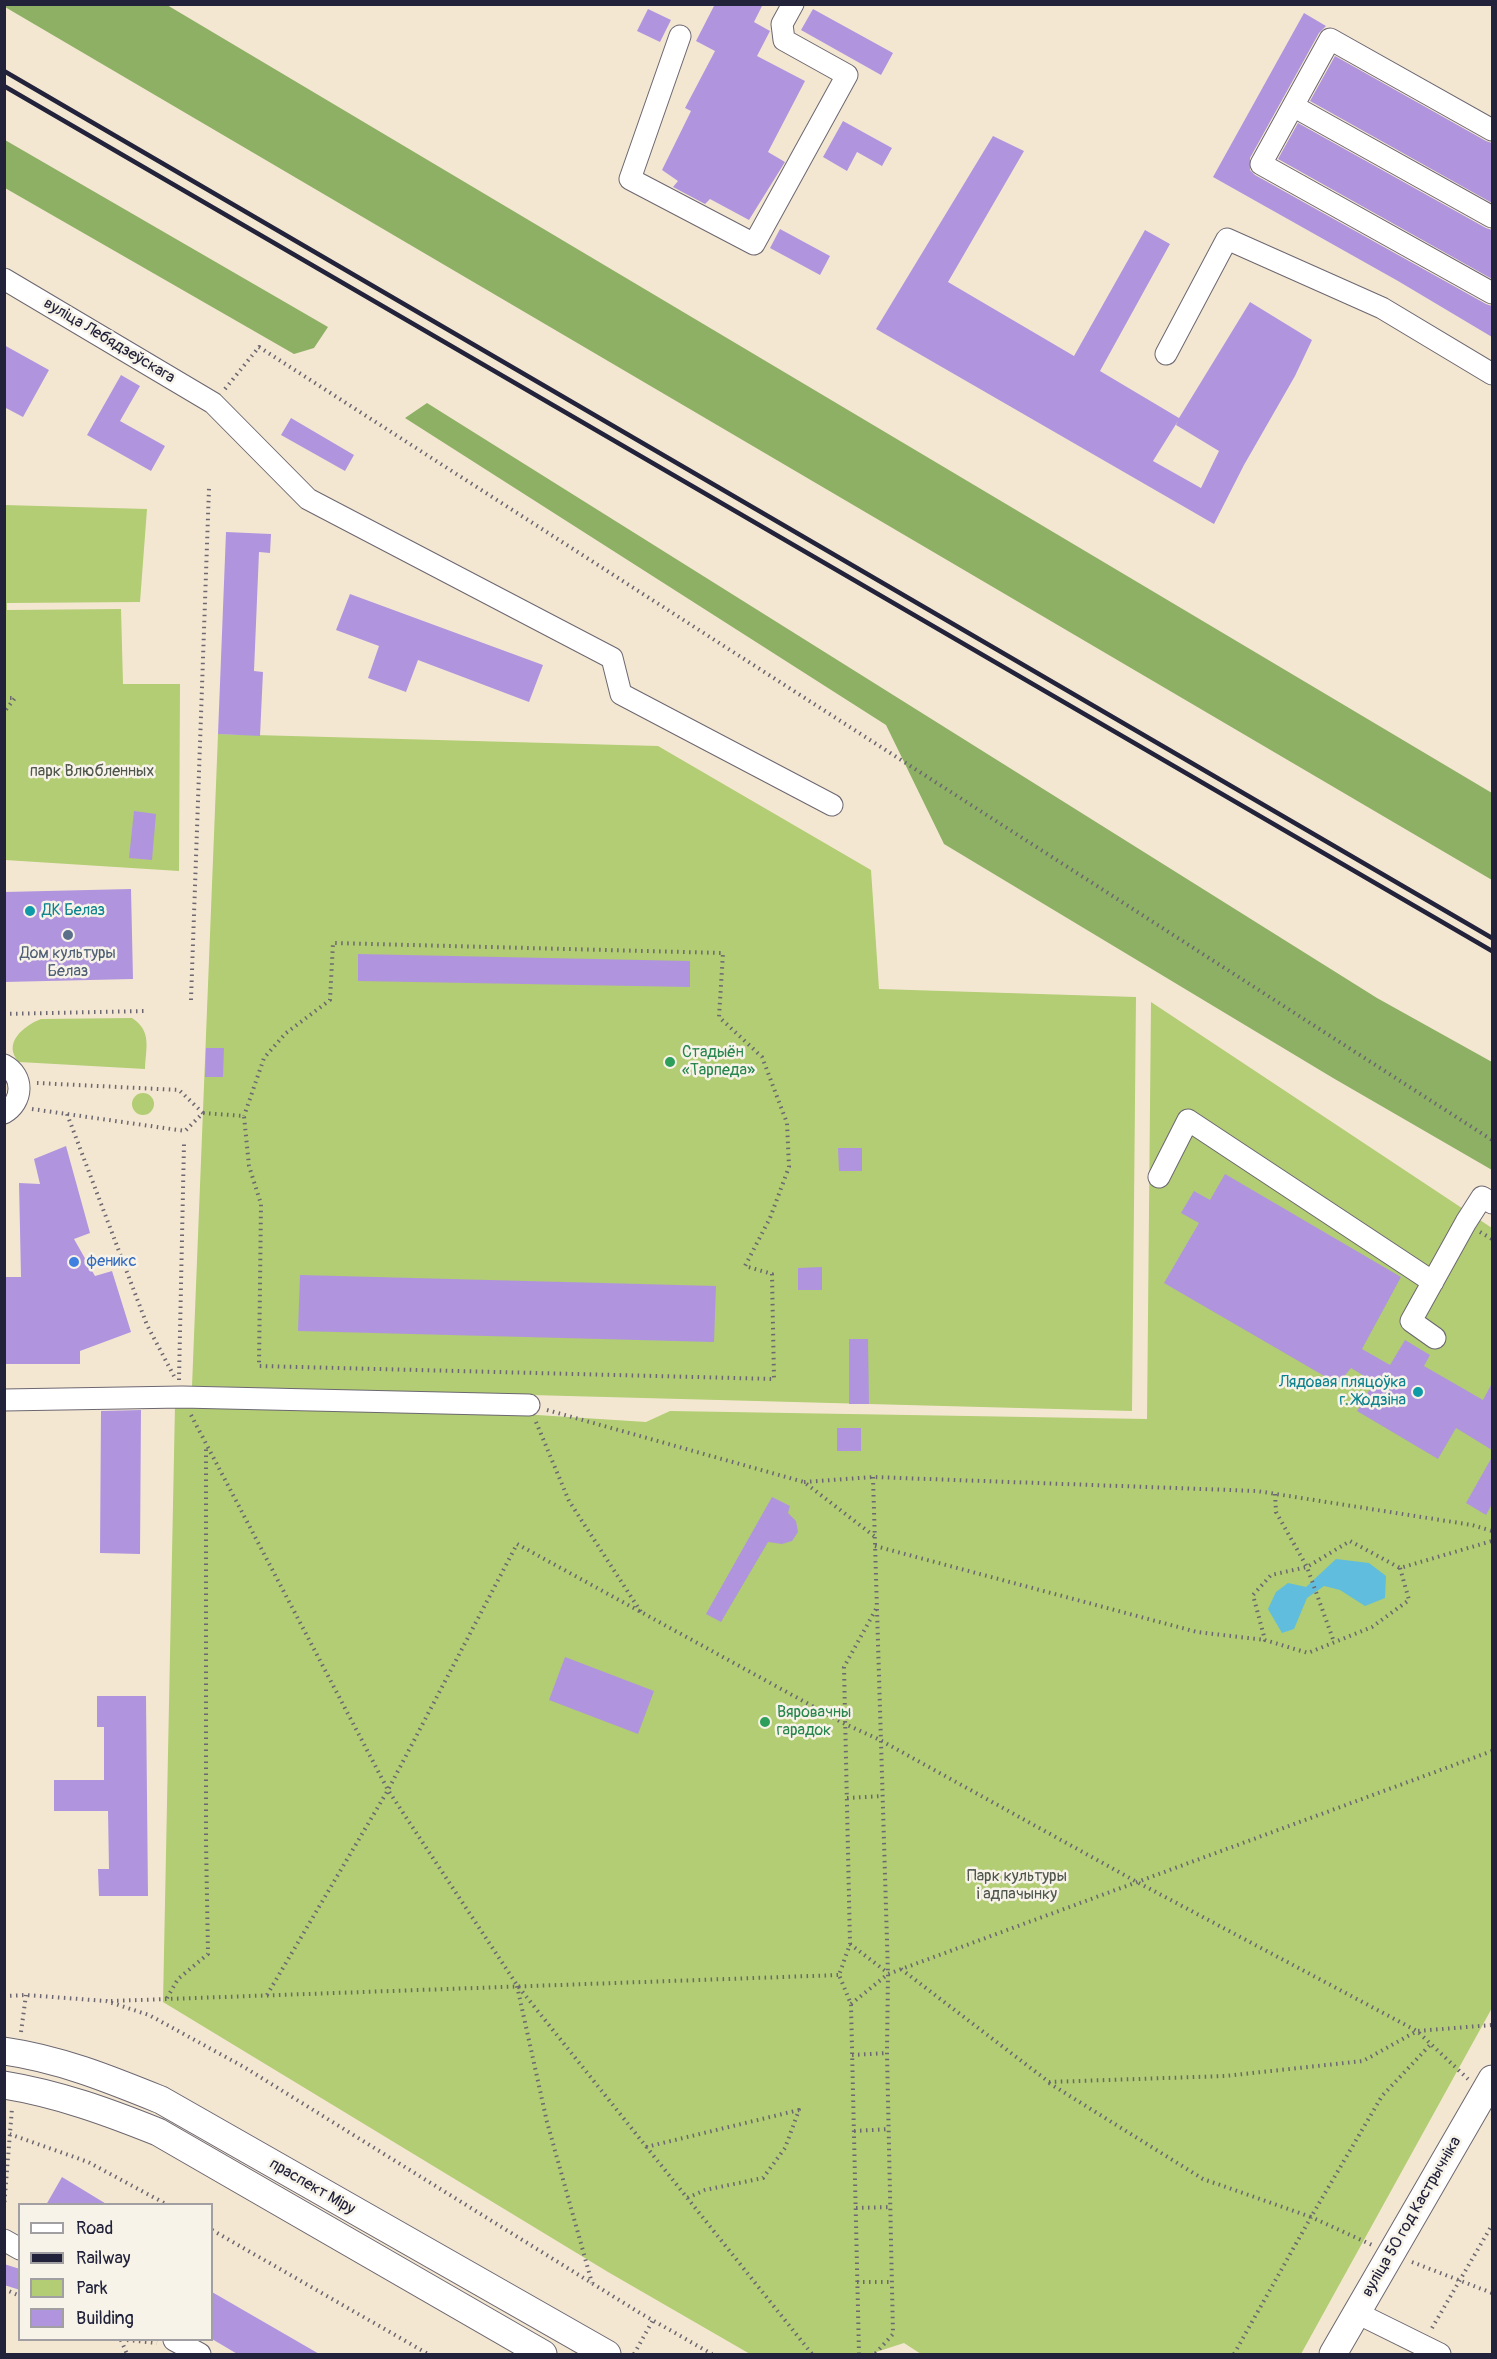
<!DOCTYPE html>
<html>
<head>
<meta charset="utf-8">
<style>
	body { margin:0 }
	#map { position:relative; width:1497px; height:2359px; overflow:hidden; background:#f4e7d2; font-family:Pangolin,sans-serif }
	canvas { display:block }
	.frame { position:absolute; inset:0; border:6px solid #22223b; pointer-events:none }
	.legend { position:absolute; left:18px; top:2203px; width:195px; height:138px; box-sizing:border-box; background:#f7f3e8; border:2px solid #a29fa3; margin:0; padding:8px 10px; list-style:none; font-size:18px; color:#22223b }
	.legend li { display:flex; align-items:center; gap:12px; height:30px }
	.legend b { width:30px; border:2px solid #a29fa3 }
</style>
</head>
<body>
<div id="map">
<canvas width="1497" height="2359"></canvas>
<div class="frame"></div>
<ul class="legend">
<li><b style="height:8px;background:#fff"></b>Road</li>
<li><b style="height:8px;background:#22223b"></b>Railway</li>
<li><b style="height:16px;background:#b2cd73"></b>Park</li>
<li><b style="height:16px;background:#b095de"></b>Building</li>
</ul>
</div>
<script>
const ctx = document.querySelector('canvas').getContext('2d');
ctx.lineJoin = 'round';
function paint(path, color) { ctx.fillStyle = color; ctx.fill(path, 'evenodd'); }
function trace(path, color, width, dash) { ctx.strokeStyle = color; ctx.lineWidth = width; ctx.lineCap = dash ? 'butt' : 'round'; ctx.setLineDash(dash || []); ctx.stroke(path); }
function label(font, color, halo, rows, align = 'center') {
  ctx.font = font + ' Pangolin,sans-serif'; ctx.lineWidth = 5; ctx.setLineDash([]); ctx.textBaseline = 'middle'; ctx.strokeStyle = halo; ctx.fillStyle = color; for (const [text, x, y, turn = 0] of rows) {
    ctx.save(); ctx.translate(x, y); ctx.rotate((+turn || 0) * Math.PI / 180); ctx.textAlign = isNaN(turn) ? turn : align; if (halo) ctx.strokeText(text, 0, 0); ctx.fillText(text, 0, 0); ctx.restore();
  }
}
const green = new Path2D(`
	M4,505L147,509L140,602L7,603V610L121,609L123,684H180L179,871L5,860Z
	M218,734L658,746L871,870L879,989L1136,997L1132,1411L192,1386Z
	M1151,1002L1492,1228V2008L1301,2354H921L904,2343L870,2354H750L608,2272L163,2002L175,1405L491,1412L646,1422L670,1411L1147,1419Z
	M132,1018C152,1031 146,1047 145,1069L19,1062C2,1044 23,1026 41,1019Z
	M132 1104a11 11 0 1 1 22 0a11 11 0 1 1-22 0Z`);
const forest = new Path2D(`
	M5,4L167,5L1492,793V880L5,7Z
	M5,140L328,327L314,348L294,354L5,188Z
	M427,403L1377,998L1492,1062V1170L1333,1078L944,844L886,725L405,418Z`);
const water = new Path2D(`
	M1336,1559L1369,1563L1386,1576L1385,1598L1365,1606L1340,1590L1324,1586L1307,1598L1294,1629L1282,1633L1268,1609L1276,1592L1288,1583L1306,1587Z`);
const building = new Path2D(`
	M715,4H763L754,22L770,31L757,56L805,81L768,152L785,162L749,220L710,199L705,204L673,187L678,181L662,170L691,111L685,108L715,51L696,41Z
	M648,9L671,20L660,42L637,31Z
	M813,9L893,53L881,75L801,30Z
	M1304,13L1326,26L1319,33L1250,158V170L1255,175L1486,304L1492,306V337L1398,281L1213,177Z
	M1335,56L1486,141L1492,143V203L1310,101Z
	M843,121L892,148L882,166L857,152L847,171L823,157Z
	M1298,123L1486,228L1492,230V279L1278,159Z
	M993,136L1024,151L948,282L1074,356L1145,230L1170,244L1100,371L1179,418L1250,302L1312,340L1295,376L1244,465L1214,524L876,329ZM1178,421L1176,425L1219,451L1201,488L1153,461Z
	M780,229L830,256L820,275L770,248Z
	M4,345L49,370L23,417L4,407Z
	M121,375L140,386L120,421L165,446L151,471L87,435Z
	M291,418L354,455L345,471L281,435Z
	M226,532L271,534L270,553L259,552L254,671L263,672L260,736L218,734Z
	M350,594L543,665L529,702L418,660L406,692L368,678L379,646L336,630Z
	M134,811L156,814L152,860L129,858Z
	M131,889L133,979L4,982V892Z
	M358,954L690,961V987L358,981Z
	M206,1048H224L223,1077H205Z
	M66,1146L90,1233L74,1239L95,1276L112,1271L131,1332L80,1351V1364H4V1277H21L19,1183L40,1184L34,1159Z
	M838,1148H862V1171H839Z
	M1225,1174L1401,1277L1362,1349L1390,1365L1405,1340L1430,1355L1424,1366L1483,1400L1492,1383V1450L1456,1428L1438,1459L1357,1411L1374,1382L1351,1368L1338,1384L1164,1283L1199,1223L1181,1213L1194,1191L1210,1200Z
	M822,1267V1290H798V1268Z
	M300,1275L716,1286L714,1342L298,1331Z
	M849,1339H868L869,1404H849Z
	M141,1410L140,1554L100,1553L101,1411Z
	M837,1428H861V1451H837Z
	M1492,1457V1504L1486,1515L1466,1503Z
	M772,1497L790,1506L788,1513L796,1521L798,1532L792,1541L782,1544L768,1542L721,1622L706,1614Z
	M565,1657L654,1691L638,1734L549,1700Z
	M97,1696H146L148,1896H99L98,1869H109L108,1811H54V1780H104V1727H97Z
	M62,2177L108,2205H46Z
	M4,2264L20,2269V2290L4,2285Z
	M212,2292L321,2355H239L212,2339Z`);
const path = new Path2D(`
	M225,389L259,347L1492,1140
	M4,698H15L4,712
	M191,1000L209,488
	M4,1014L147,1011
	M32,1109L185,1131L203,1113L179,1090L37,1083
	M203,1113L244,1116L249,1166L261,1204L259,1366L774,1379L772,1274L745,1266L770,1218L789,1167L787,1123L762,1057L719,1017L723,953L333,943L330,1000L286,1033L264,1058L244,1116
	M67,1114L147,1325L175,1378
	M1480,1232L1492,1239
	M179,1380L184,1143
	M547,1410L804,1482L874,1536
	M191,1415L388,1790L517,1985L812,2354
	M536,1422L569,1501L641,1612
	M873,1477L888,1974L887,2053L893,2334L875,2354
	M804,1482L873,1477L1257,1491L1472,1525L1492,1531
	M1275,1494L1276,1512L1307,1567L1334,1642
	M875,1546L1197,1632L1265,1640
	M1400,1568L1409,1600L1372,1627L1308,1653L1265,1640L1253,1595L1271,1575L1307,1567L1350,1541L1400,1568L1492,1541
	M847,1798L882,1796
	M850,1944L888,1973
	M901,1969L1049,2082L1225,2076L1363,2061L1417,2031L1492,2025
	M517,1986L547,2122L592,2283
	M267,1995L388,1790L517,1544L845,1724L880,1740L1137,1882L1417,2031L1468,2079
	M4,1996L26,1995L106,2001L149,2015L244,2067L640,2313L712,2354
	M167,1998L178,1979L208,1954L206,1841V1447
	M111,2001L839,1975
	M851,2004L888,1974L1492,1751
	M21,2032L26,1995
	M852,2055L887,2053
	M1049,2083L1203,2179L1311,2217L1382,2096L1431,2044
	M854,2131L889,2129
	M4,2132L88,2162L166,2204
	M646,2147L799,2110L785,2148L763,2178L705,2190L687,2198
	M4,2208L12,2108
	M856,2208L891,2207
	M212,2230L428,2354
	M1412,2262L1492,2293
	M857,2282H892
	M4,2289L20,2296
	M1432,2328L1492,2225
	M121,2340L127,2354
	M127,2340L157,2343
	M634,2354L653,2320
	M859,2354L851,2004L839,1975L850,1944L844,1667L876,1609
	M1234,2354L1311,2217L1372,2245`);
const minor = new Path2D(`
	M680,36L630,179L754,244L847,75L784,40L782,24L793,4
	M1293,106L1492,217
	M1492,130L1330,39L1261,164L1492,293
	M4,279L213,403L308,499L612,658L621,694L832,805
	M1166,354L1227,239L1382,308L1492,374
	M4,1065C25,1076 23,1102 4,1113
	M1159,1177L1188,1120L1433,1282
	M1435,1338L1411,1321L1466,1222L1482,1197L1492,1203
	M4,1400L182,1397L529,1405
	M4,2240L20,2249
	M1357,2313L1440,2354
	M174,2340L200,2354`);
const major = new Path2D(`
	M4,2051C60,2059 109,2079 161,2100L607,2354
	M4,2085C59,2094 108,2112 158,2132L543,2354
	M1333,2354L1492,2079`);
const rail = new Path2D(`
	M4,71L1492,938
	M4,86L1492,951`);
const markers = [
	[30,911,6,"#0f9aa8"],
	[68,935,6,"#5c6f8a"],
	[670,1062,6,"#2e9e5b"],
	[74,1262,6,"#3f7fe0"],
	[1418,1392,6,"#0f9aa8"],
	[765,1722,6,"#2e9e5b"]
];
const streetNames = [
	["вуліца Лебядзеўскага",109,341,31],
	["праспект Міру",312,2187,30],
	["вуліца 50 год Кастрычніка",1412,2217,-60]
];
const parkNames = [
	["парк Влюбленных",92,772],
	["Парк культуры",1017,1877],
	["і адпачынку",1017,1895]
];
const cultureNames = [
	["ДК Белаз",42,911],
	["Лядовая пляцоўка",1406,1383,"right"],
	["г. Жодзіна",1406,1401,"right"]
];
const serviceNames = [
	["Дом культуры",68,954],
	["Белаз",68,972]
];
const leisureNames = [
	["Стадыён",682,1053],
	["«Тарпеда»",682,1071],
	["Вяровачны",777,1713],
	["гарадок",777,1731]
];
const shopNames = [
	["феникс",86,1262]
];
paint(green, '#b2cd73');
paint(forest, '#8db065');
paint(water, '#60bdde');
paint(building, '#b095de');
trace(minor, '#6c6770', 23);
trace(major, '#6c6770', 29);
trace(path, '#6c6770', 4, [1.5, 4.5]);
trace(minor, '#fff', 21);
trace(major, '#fff', 27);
trace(rail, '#22223b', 4.5);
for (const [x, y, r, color] of markers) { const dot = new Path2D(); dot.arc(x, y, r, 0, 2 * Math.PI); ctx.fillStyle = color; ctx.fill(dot); trace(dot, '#f7f3e8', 2); }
label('16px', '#22223b', '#f7f3e8', streetNames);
label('16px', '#4d554c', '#f7f3e8', parkNames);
label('16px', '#0d838f', '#f7f3e8', cultureNames, 'left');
label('16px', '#4e5e75', '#f7f3e8', serviceNames);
label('16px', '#27864d', '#f7f3e8', leisureNames, 'left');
label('16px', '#366cbe', '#f7f3e8', shopNames, 'left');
</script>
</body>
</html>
